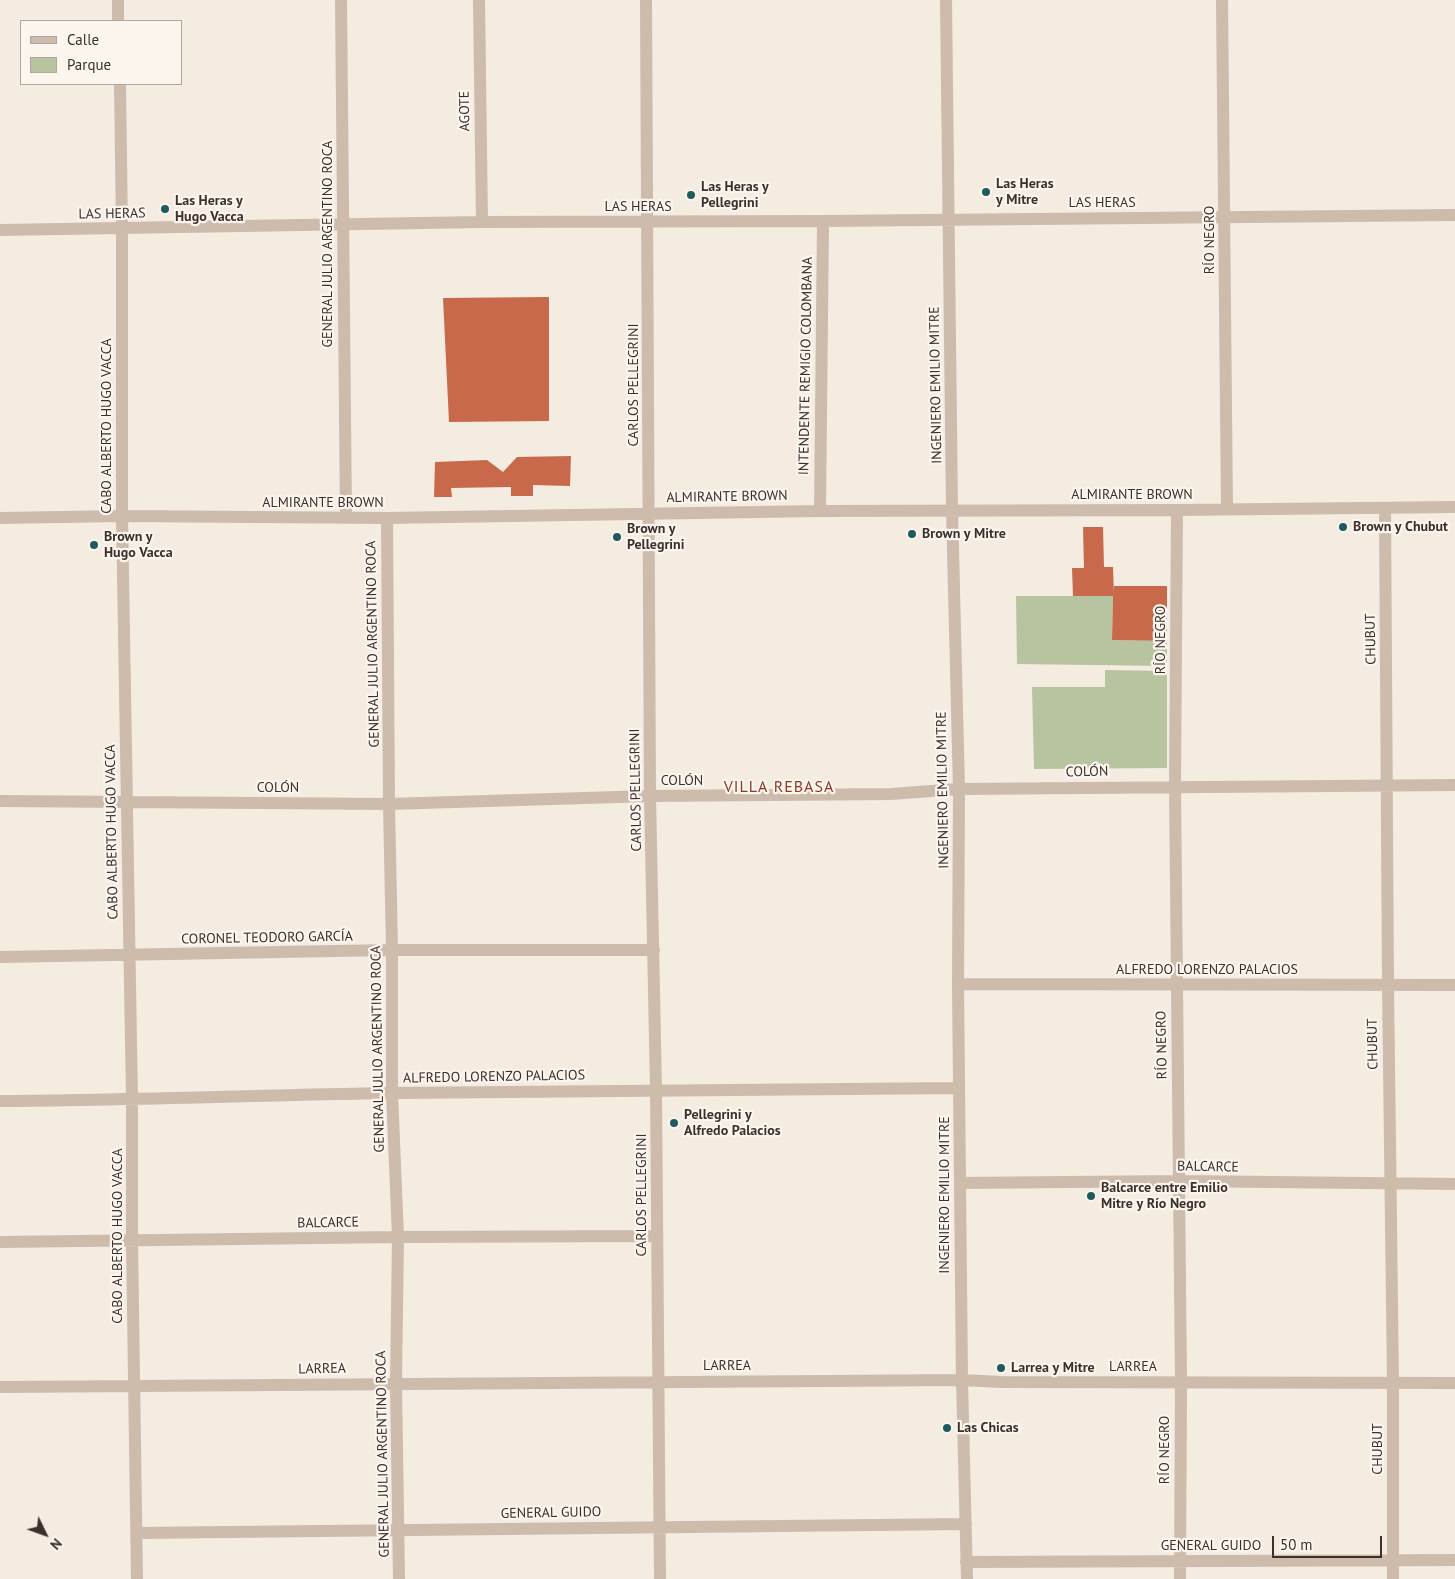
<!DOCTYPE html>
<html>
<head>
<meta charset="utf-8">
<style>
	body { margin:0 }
	#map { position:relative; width:1455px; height:1579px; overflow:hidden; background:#f4ebe1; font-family:"PT Sans",sans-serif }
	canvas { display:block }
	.legend { position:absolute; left:20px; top:20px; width:162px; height:65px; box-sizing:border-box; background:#fbf5ee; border:1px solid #aea6a0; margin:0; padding:6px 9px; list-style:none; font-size:15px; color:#3b302b }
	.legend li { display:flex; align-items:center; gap:10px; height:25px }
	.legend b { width:25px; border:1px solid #aea6a0 }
	.north { position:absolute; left:20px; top:1509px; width:50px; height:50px; -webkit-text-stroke:4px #fbf5ee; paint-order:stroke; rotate:132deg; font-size:14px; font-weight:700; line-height:20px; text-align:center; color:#3b302b }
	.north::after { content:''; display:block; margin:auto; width:18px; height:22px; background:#3b302b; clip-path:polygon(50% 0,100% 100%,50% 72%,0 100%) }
	.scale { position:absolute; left:1272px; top:1536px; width:110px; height:22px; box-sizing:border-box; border:2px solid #3b302b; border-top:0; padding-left:6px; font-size:15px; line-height:18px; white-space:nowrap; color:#3b302b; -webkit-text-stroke:4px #fbf5ee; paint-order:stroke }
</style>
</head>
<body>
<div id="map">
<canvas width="1455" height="1579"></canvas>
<ul class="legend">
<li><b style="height:6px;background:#cdbbac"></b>Calle</li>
<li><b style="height:14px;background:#b8c4a0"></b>Parque</li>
</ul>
<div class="north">N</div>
<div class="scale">50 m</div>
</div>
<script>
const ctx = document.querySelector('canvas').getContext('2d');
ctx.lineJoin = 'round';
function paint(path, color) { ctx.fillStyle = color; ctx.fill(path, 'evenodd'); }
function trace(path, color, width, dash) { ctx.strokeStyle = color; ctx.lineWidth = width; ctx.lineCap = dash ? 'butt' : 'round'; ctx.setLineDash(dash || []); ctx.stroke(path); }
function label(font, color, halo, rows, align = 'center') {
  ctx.font = font + ' "PT Sans",sans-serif'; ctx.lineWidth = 4.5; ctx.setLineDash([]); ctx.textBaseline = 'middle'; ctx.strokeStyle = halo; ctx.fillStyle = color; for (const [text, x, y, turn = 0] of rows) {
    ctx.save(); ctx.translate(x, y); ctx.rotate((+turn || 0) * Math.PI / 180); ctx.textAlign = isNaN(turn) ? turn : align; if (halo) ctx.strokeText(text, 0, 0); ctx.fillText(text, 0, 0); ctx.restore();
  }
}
const green = new Path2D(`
	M1016,596H1113L1112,640L1167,641V666L1017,664Z
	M1105,670L1167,671V768L1034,769L1032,687H1105Z`);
const building = new Path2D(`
	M549,297V421L449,422L443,298Z
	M571,456L570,486L533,485V496H511V487L451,488L452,497H434L435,462L487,460L503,472L517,457Z
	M1083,527H1103L1104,567H1113L1114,596V586H1167V641L1112,640L1113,596H1073L1072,568H1084Z`);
const street = new Path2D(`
	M118,0V21
	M341,0L346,518
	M479,0L482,222
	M646,0L650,796L656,1089L660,1579
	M946,0L952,510L959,789L958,984L962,1380L967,1579
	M1222,0L1227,509
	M120,84L122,229V516L132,1100V1241L137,1579
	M0,230L482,222L823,221L1455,215
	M1385,508L1388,985L1393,1383V1579
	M1177,510L1175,786L1181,1382L1180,1579
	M820,511L823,221
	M0,518L122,516L387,518L820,511L1177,510L1455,507
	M387,518L389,804L392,950V1093L398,1237L396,1383L399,1579
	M0,801L389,804L650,796L891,794L959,789L1455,785
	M0,957L392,950H654
	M958,984L1455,985
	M0,1101C132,1100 263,1095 395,1093C583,1090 771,1089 959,1088
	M960,1183L1179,1181L1455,1184
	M0,1242L398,1237L657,1236
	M0,1387L962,1380L1001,1382L1455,1383
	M137,1533L966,1524
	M966,1562L1455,1560`);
const markers = [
	[986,192,5,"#1f5a5e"],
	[691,195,5,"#1f5a5e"],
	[165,209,5,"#1f5a5e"],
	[1343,527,5,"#1f5a5e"],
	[912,534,5,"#1f5a5e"],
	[617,537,5,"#1f5a5e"],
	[94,545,5,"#1f5a5e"],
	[674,1123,5,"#1f5a5e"],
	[1091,1196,5,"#1f5a5e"],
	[1001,1368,5,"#1f5a5e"],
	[947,1428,5,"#1f5a5e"]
];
const streetNames = [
	["AGOTE",465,111,-91],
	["LAS HERAS",1102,203],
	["LAS HERAS",638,207],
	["LAS HERAS",112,214,-1],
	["RÍO NEGRO",1210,240,-90],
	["GENERAL JULIO ARGENTINO ROCA",328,244,-90],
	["INTENDENTE REMIGIO COLOMBANA",806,366,-89],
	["CARLOS PELLEGRINI",634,385,-90],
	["INGENIERO EMILIO MITRE",936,385,-91],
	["CABO ALBERTO HUGO VACCA",107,426,-90],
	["ALMIRANTE BROWN",1132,495],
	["ALMIRANTE BROWN",727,497,-1],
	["ALMIRANTE BROWN",323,503],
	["CHUBUT",1371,639,-91],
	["RÍO NEGRO",1161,640,-90],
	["GENERAL JULIO ARGENTINO ROCA",373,644,-91],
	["COLÓN",1087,772,-1],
	["COLÓN",682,781],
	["COLÓN",278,788],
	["CARLOS PELLEGRINI",636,790,-91],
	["INGENIERO EMILIO MITRE",943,790,-91],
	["CABO ALBERTO HUGO VACCA",112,832,-91],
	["CORONEL TEODORO GARCÍA",267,938,-1],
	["ALFREDO LORENZO PALACIOS",1207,970],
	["CHUBUT",1373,1044,-91],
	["RÍO NEGRO",1162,1045,-91],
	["GENERAL JULIO ARGENTINO ROCA",378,1049,-91],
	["ALFREDO LORENZO PALACIOS",494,1077,-1],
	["BALCARCE",1208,1167,1],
	["CARLOS PELLEGRINI",642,1195,-90],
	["INGENIERO EMILIO MITRE",945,1195,-90],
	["BALCARCE",328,1223,-1],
	["CABO ALBERTO HUGO VACCA",118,1236,-90],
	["LARREA",727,1366],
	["LARREA",1133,1367],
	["LARREA",322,1369,-1],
	["CHUBUT",1378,1449,-90],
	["RÍO NEGRO",1165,1450,-90],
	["GENERAL JULIO ARGENTINO ROCA",383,1454,-91],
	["GENERAL GUIDO",551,1513,-1],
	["GENERAL GUIDO",1211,1546]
];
const poiNames = [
	["Las Heras",996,184],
	["y Mitre",996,200],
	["Las Heras y",701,187],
	["Pellegrini",701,203],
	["Las Heras y",175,201],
	["Hugo Vacca",175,217],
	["Brown y Chubut",1353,527],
	["Brown y",627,529],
	["Pellegrini",627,545],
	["Brown y Mitre",922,534],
	["Brown y",104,537],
	["Hugo Vacca",104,553],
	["Pellegrini y",684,1115],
	["Alfredo Palacios",684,1131],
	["Balcarce entre Emilio",1101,1188],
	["Mitre y Río Negro",1101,1204],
	["Larrea y Mitre",1011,1368],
	["Las Chicas",957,1428]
];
const quarterNames = [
	["VILLA REBASA",779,787]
];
paint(green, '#b8c4a0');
paint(building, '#c8694b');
trace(street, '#cdbbac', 12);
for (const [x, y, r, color] of markers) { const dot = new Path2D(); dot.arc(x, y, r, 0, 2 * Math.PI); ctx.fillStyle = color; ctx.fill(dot); trace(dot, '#fbf5ee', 2); }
label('14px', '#3b302b', '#fbf5ee', streetNames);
label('bold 14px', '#3b302b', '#fbf5ee', poiNames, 'left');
ctx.letterSpacing = '1px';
label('16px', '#8c3b22', '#fbf5ee', quarterNames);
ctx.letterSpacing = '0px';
</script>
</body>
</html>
